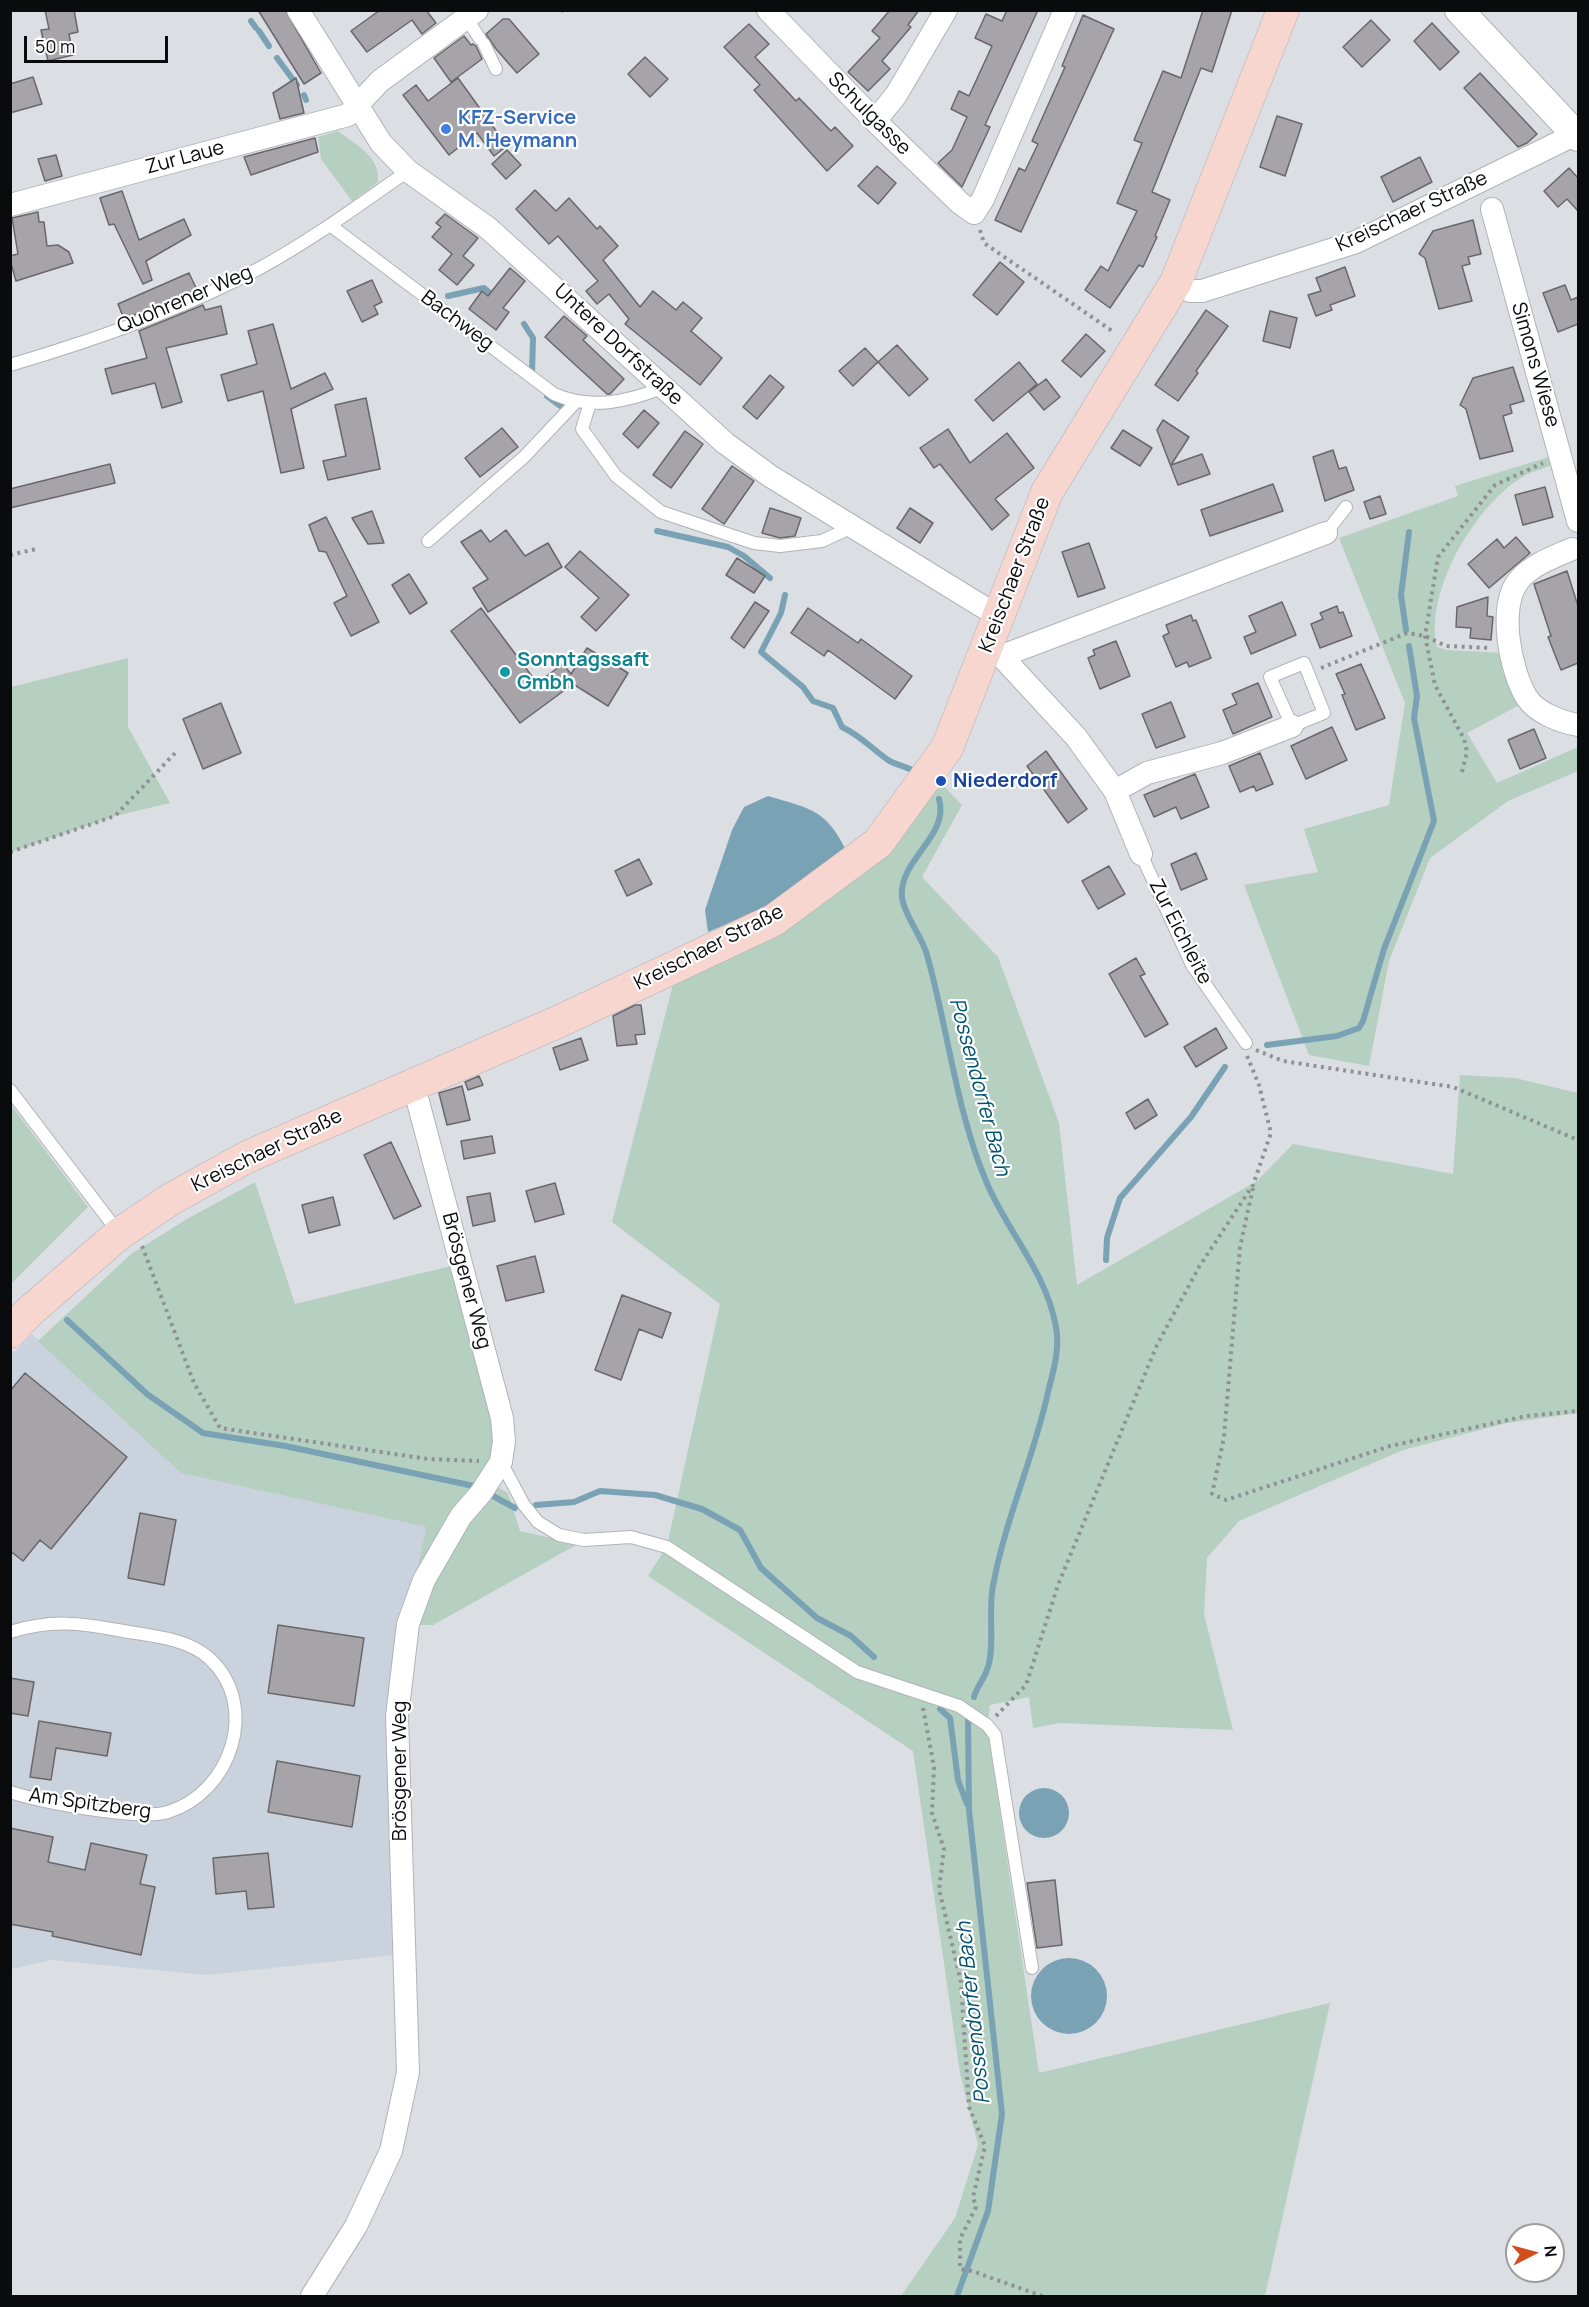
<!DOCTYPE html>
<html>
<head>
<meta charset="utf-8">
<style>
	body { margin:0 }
	#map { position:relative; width:1589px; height:2307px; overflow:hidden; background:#dbdee3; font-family:Manrope,sans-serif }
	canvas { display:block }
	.frame { position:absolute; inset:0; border:12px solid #0a0b0d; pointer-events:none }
	.north { position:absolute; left:1505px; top:2223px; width:60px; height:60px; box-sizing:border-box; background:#fff; border:2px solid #9d9d9e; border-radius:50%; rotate:84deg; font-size:16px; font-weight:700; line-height:24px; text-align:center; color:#0a0b0d }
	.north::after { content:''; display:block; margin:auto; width:21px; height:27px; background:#d34c1b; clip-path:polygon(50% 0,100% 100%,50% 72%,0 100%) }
	.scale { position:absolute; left:24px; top:36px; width:144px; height:27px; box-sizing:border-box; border:3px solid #0a0b0d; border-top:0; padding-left:8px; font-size:18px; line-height:21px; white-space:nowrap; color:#0a0b0d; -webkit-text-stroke:4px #fff; paint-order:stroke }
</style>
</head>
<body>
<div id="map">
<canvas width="1589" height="2307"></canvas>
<div class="frame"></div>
<div class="north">N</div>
<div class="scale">50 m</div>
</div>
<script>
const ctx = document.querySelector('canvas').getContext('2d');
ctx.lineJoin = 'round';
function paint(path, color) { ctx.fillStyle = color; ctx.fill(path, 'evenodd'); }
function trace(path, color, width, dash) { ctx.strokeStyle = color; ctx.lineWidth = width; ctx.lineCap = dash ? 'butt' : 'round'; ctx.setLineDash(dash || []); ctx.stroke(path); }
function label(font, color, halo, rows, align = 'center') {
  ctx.font = font + ' Manrope,sans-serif'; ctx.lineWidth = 4.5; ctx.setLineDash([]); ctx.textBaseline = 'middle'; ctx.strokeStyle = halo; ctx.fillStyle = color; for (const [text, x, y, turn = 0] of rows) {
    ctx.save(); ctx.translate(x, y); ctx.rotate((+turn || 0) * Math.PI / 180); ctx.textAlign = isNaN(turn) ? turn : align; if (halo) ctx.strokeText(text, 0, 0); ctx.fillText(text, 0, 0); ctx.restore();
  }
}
const built = new Path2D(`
	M32,1334L181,1473L426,1527L408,1624L403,1954L207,1975L51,1960L11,1969L10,1356Z`);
const green = new Path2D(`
	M338,131C356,145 381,157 378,182L352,201L321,159L318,137Z
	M1552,456L1555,464C1545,468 1533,471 1524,476C1476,504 1424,591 1437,647L1447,650L1505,653L1525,702L1467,733L1497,783L1578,747V771L1508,801L1430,858L1389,961L1369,1066L1309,1055L1244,885L1318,872L1304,829L1389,805L1405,703L1339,538L1458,496L1455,486Z
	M128,658V727L170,803L115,816L11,852V687Z
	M939,781L962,805L922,877L998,957L1059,1123L1077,1285L1257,1181L1293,1144L1453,1174L1460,1075L1515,1078L1578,1093V1413L1507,1423L1403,1450L1239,1521L1207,1558L1204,1614L1233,1730L1060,1723L1033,1728L1029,1697L990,1705L987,1725L1039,2073L1330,2003L1265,2296H901L955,2218L978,2145L960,2073L913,1751L648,1576L667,1546L720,1304L612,1222L678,965L774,920Z
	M11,1105L88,1207L11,1284Z
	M255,1182L295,1304L455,1265L496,1417L492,1456L417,1573L426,1527L181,1473L38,1341L131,1254L187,1219Z
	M493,1485L508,1493L520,1531L578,1544L433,1625H415L435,1569Z`);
const water = new Path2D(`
	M768,796C811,809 826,809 847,852L793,891L755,912L708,932L705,910L732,830L744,807Z
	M1019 1813a25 25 0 1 1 50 0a25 25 0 1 1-50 0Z
	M1031 1996a38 38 0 1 1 76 0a38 38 0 1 1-76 0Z`);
const stream = new Path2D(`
	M251,21L256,28
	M259,31L269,46
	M277,58L297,85
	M304,95L306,100
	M448,296L484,288L491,294
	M524,324L533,338L532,373
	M547,396L562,407
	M657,531L728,547L744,556L770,578
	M785,595L781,613L761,652L803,687L813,701L833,708L842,727C861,736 871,748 888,760C897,766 909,766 918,774
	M1406,630L1401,595L1409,532
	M939,799C950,837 898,859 902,898C905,917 922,936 927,955C948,1029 956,1110 986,1181C1007,1232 1046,1271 1056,1327C1060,1347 1054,1369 1049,1388C1035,1455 1005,1519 993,1586C988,1610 995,1646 988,1667C985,1678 977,1686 974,1697
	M1267,1045L1337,1036L1359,1028L1363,1021L1384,949L1434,821L1414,718L1417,696L1409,646
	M1106,1260L1107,1238L1120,1198L1191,1117L1225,1067
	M67,1320L147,1394L203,1433L285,1446L474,1486
	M493,1496L515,1508
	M536,1505L574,1502L600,1491L655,1495L702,1509L740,1530L761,1568L817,1618L851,1636L874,1657
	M940,1709L950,1718L958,1780L967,1804
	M957,2296L988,2211L1002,2114L969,1810L968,1720`);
const building = new Path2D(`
	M45,10H74L78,32L69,34L73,55L48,61L41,30L49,29Z
	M258,10H285L321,73L304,84Z
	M380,10H426L436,23L422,34L412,20L367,52L351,31Z
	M890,10H919L908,25L911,27L882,61L890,69L868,91L848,72L880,38L872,31Z
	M1007,10H1038L985,125L990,127L962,187L938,163L952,150L967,117L951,109L959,91L969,96L992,46L975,38L986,14L1002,21Z
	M1203,10H1232L1212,72L1201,68L1152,192L1170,200L1155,236L1157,237L1143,267L1139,265L1110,308L1085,290L1101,266L1108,271L1137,211L1117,203L1142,143L1134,140L1163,71L1181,78Z
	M1083,15L1114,29L1021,232L995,220L1019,168L1025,171L1038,144L1032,141L1065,67L1062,66Z
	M503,19H509L539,54L517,73L496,49L486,34Z
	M1371,20L1390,40L1362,67L1343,47Z
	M1432,23L1459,52L1440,70L1414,41Z
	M749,24L769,44L755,57L796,101L799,98L831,131L835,127L853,146L827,171L754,90L760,85L724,47Z
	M464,36L471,45L473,44L476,46L482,59L451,82L434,58Z
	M645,57L668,79L650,97L628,74Z
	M1480,73L1537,134L1527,143L1518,147L1464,88Z
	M33,77L42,104L10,113V84Z
	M296,78L304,113L280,119L273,93Z
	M458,78L507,146L494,156L477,133L449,155L403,95L416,85L428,101Z
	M1277,116L1302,124L1285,176L1260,167Z
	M315,138L318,152L251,175L244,157Z
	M507,150L521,165L506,179L492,164Z
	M56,155L62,176L45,181L38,159Z
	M1420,157L1432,182L1393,202L1381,177Z
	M877,166L896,183L878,204L858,186Z
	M1569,168L1578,178V211L1567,199L1558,207L1544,191Z
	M535,190L556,211L569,198L597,229L600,226L618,246L603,260L640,307L653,291L676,310L683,302L702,318L691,331L722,358L700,385L625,324L629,319L609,294L597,304L586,291L598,281L558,236L549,244L516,209Z
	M122,191L139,240L184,219L191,235L146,261L152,280L143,284L114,224L109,225L100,198Z
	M38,212L39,222H44L47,246L58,245L69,252L73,263L16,281L10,260V256L18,254L12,218Z
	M445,214L478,238L463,256L474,265L457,285L439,270L452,254L432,237L441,227L436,223Z
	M1473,220L1481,254L1468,257L1470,264L1462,266L1472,301L1439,309L1425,258L1419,254L1433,231Z
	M1000,262L1024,282L997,315L973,295Z
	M1345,267L1355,296L1330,305L1332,310L1316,316L1308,295L1321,291L1316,278Z
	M510,268L525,281L503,308L509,312L496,330L469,309L482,291L488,296Z
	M189,273L197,290L124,319L118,304Z
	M372,280L382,302L374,306L378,314L362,322L347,291Z
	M1565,285L1571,300L1578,297V324L1558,332L1543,293Z
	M203,305L205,310L221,306L227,334L166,348L182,402L162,408L155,383L112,394L105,369L147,358L139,331Z
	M1206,310L1228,326L1196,371L1198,373L1178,401L1155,385Z
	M1270,311L1297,318L1290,348L1263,341Z
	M564,316L587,336L583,340L624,379L610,394H607L545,337Z
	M273,324L291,389L325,373L333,389L291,409L304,468L281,473L263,391L228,401L221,375L257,364L248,331Z
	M1086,334L1105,351L1081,377L1062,361Z
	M897,345L928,379L909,396L878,362Z
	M865,348L878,362L853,386L839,371Z
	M1019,362L1037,384L993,421L975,400Z
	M1513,367L1524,401L1510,405L1512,413L1503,416L1513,451L1480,459L1466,409L1460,405L1473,378Z
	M770,375L784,387L757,419L743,407Z
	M1046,379L1060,397L1044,410L1029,392Z
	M366,398L380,469L328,480L323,461L346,456L335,405Z
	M644,410L659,423L638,448L623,434Z
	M1163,420L1189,437L1171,465L1202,454L1210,474L1178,485L1157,430Z
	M502,428L518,447L480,477L465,458Z
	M948,429L970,463L1007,433L1034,468L995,499L1009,515L992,530L940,464L934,468L920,448Z
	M1123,430L1152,448L1140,466L1111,448Z
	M685,431L703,444L671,488L653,475Z
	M1333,450L1339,469L1346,467L1354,490L1325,501L1313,457Z
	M110,464L115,483L10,508V489Z
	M732,466L754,481L724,524L702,509Z
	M1273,484L1283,511L1210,536L1201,510Z
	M1545,487L1553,517L1523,525L1515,495Z
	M1380,496L1386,514L1370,519L1364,502Z
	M770,508L801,518L795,536L780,538L762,533Z
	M910,508L933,523L920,543L897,528Z
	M372,511L384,543L368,544L352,518Z
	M326,517L379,622L351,636L334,603L347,596L326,552L319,551L309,525Z
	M481,530L490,542L506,530L525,556L548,543L562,567L488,612L473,588L488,579L461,542Z
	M1516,537L1530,553L1489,588L1468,564L1497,539L1504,548Z
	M1089,543L1105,588L1078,597L1062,552Z
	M580,551L629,595L596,631L581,617L599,598L565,567Z
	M737,558L765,576L754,593L726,575Z
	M1567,571L1578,606V663L1561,670L1548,637L1551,636L1534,584Z
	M409,574L427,603L410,614L392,585Z
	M1488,597L1487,616L1493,617L1491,640L1470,638L1471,628L1456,627L1457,607Z
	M755,602L769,611L744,648L731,638Z
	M1282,602L1296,635L1251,654L1244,637L1256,632L1249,616Z
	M1337,606L1339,613L1343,612L1352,636L1320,648L1311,624L1323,619L1320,613Z
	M481,608L537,683L563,664L571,674L587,648L628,673L608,706L573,684L520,723L451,631Z
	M808,608L858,643L861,639L912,676L895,699L828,650L824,656L791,633Z
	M1191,615L1193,621L1196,620L1211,658L1189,667L1187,662L1176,667L1163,636L1169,633L1166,625Z
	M1116,641L1130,676L1100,689L1088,658L1095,655L1093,650Z
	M1361,664L1385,718L1356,730L1342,695L1345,694L1336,674Z
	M1258,683L1272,717L1233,734L1223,710L1237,704L1232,694Z
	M1171,702L1185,737L1156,748L1142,714Z
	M221,703L241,753L203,769L183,719Z
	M1332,727L1347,760L1306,779L1291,746Z
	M1534,729L1546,758L1520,769L1508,740Z
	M1046,751L1087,809L1068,823L1027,766Z
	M1260,753L1273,784L1256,791L1254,786L1240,792L1229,766Z
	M1195,774L1209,807L1181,819L1176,807L1154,817L1144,795Z
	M1196,853L1207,879L1181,890L1171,864Z
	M639,859L652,884L627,896L615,871Z
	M1109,866L1125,894L1098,909L1082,881Z
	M1136,958L1145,974L1140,976L1168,1024L1145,1037L1109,974Z
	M635,1005H641L645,1034L635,1035L637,1044L617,1046L613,1016Z
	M1216,1028L1227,1048L1196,1067L1184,1047Z
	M581,1038L588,1060L560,1070L553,1048Z
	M479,1076L483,1085L468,1090L465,1082Z
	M462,1086L470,1120L447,1125L439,1093Z
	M1148,1099L1157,1115L1135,1129L1126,1113Z
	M492,1136L495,1153L464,1159L461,1141Z
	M391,1142L421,1206L394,1219L364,1155Z
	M555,1183L564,1214L535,1222L526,1191Z
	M490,1193L495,1221L473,1226L467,1197Z
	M333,1197L340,1225L309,1233L302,1205Z
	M535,1256L544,1292L506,1301L497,1266Z
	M622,1295L671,1313L662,1338L639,1329L621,1380L595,1370Z
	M25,1373L127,1457L51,1549L40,1540L23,1561L10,1551V1391Z
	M140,1513L176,1520L164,1585L128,1578Z
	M278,1625L364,1638L354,1706L268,1693Z
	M10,1678L34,1682L28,1716L10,1713Z
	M39,1721L111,1733L107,1756L56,1748L51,1780L30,1777Z
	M277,1761L360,1776L352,1827L268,1812Z
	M10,1828L53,1837L48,1862L85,1870L91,1843L147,1855L140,1884L155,1887L141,1955L52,1936L53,1932L10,1924Z
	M268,1853L274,1907L248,1909L246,1891L216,1894L213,1858Z
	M1055,1880L1062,1945L1037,1948L1027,1883Z`);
const path = new Path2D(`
	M561,12L562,10
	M980,230L984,243L1115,333
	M10,555L36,549
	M1321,668L1407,633L1425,636L1446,646L1490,648
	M1462,772L1467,752L1464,739L1435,685L1425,636L1438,557L1495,485L1543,463
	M10,852L115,816L177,751
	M1256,1050L1283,1061L1453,1087L1578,1140
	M1253,1188L1240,1247L1224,1437L1212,1494L1226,1500L1390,1446L1526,1416L1578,1411
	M142,1246L194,1383L220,1428L428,1459L479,1461
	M923,1708L934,1767L932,1813L944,1849L939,1889L961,1982L969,2107L985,2146L973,2197L976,2207L960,2239V2269L972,2271L1042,2296
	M996,1716L1026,1685L1058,1585L1157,1345L1199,1267L1253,1185L1271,1133L1259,1085L1247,1056`);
const service = new Path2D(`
	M467,19L480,39
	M484,44L496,69
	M330,225L554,394C591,410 626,402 662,388
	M10,365C95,340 182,310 260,268C312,240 360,204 408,171
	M590,403L582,429L616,476L661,512L754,543L780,546L822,541L852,527
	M1326,533L1346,507
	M428,541L524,457L575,403
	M1304,663L1324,713L1292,726L1270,677Z
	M1141,854L1192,965L1246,1043
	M10,1090L119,1233
	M501,1462L524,1505L538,1522L559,1535L584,1540L631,1537L667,1547L857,1672L959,1706L987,1725L995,1735L1032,1968
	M10,1632C53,1619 80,1623 123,1631C151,1636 187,1638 209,1658C261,1705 231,1793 168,1812C138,1821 42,1802 10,1792`);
const minor = new Path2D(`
	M298,10L381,143L408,171L488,228L725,443L770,476L998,616
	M768,10L875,121L960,203L974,213L983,199L1065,10
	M875,121L896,95L946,10
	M10,205L348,115L380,81L477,10
	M1492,209L1578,521
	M1176,282L1190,291H1202L1356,242L1576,134
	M1572,549C1554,557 1533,564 1520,579C1497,604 1510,671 1527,698C1537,713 1561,722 1578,725
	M992,646L1076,737L1115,791L1141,854
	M1002,656L1326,533
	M1115,791L1147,773L1222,753L1292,726
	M312,2296L356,2226L391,2151L408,2072L397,1716L408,1624L424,1580L461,1516L481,1493L501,1462L504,1441L502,1418L413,1083`);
const tertiary = new Path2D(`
	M1459,10L1578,137`);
const secondary = new Path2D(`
	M10,1332L29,1312L119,1234L171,1199L247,1157L560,1021L774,920L878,843L947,748L1047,492L1176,282L1283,10`);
const markers = [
	[446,129,6,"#3f7fe0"],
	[505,672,6,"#0f9aa8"],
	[941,781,6,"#1a4fb4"]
];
const streetNames = [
	["Schulgasse",869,114,45],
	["Zur Laue",185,158,-15],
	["Kreischaer Straße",1412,212,-25],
	["Quohrener Weg",185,300,-23],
	["Bachweg",457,321,37],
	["Untere Dorfstraße",618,345,43],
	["Simons Wiese",1535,365,74],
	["Kreischaer Straße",1015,575,-69],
	["Zur Eichleite",1180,932,63],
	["Kreischaer Straße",709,948,-27],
	["Kreischaer Straße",267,1151,-26],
	["Brösgener Weg",466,1281,75],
	["Brösgener Weg",400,1771,-90],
	["Am Spitzberg",90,1804,8]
];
const shopNames = [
	["KFZ-Service",458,118],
	["M. Heymann",458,141]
];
const cultureNames = [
	["Sonntagssaft",517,660],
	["Gmbh",517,683]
];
const transitNames = [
	["Niederdorf",953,781]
];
const waterNames = [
	["Possendorfer Bach",979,1087,75],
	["Possendorfer Bach",974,2013,-96]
];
paint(built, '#cad3dd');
paint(green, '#b5cfc1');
paint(water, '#7aa2b5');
trace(stream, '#7aa2b5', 6);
paint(building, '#a7a4a9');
trace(building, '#6a676b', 1.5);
trace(service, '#b0b3b7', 14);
trace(minor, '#b0b3b7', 24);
trace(tertiary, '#b0b3b7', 30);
trace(secondary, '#b0b3b7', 33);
trace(path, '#8f9195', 4, [3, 4.5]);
trace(service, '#fff', 12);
trace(minor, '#fff', 22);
trace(tertiary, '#fff', 28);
trace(secondary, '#f7d6cf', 32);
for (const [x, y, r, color] of markers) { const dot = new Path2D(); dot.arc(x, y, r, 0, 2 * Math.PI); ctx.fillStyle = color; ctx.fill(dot); trace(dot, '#fff', 2); }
label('20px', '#0a0b0d', '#fff', streetNames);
label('bold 20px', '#366cbe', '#fff', shopNames, 'left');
label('bold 20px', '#0d838f', '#fff', cultureNames, 'left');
label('bold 20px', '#164399', '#fff', transitNames, 'left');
label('italic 21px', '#00526d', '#fff', waterNames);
</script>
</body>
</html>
